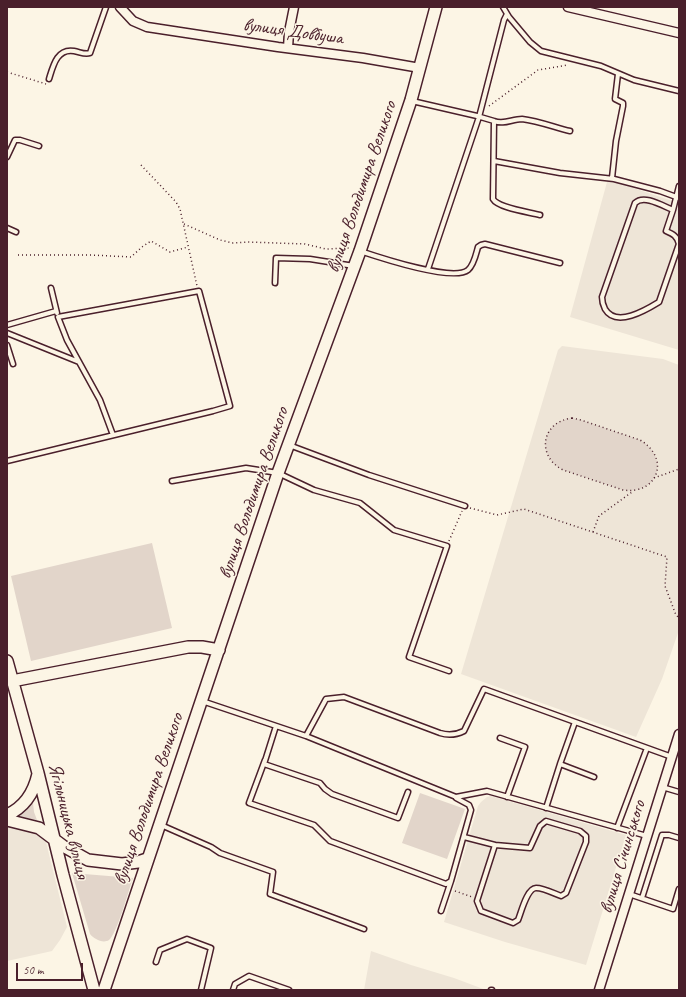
<!DOCTYPE html>
<html>
<head>
<meta charset="utf-8">
<style>
	body { margin:0 }
	#map { position:relative; width:686px; height:997px; overflow:hidden; background:#fcf5e5; font-family:Caveat,sans-serif }
	canvas { display:block }
	.frame { position:absolute; inset:0; border:8px solid #4a1f2b; pointer-events:none }
	.scale { position:absolute; left:16px; top:963px; width:67px; height:18px; box-sizing:border-box; border:2px solid #4a1f2b; border-top:0; padding-left:5px; font-size:12px; line-height:14px; white-space:nowrap; color:#4a1f2b; -webkit-text-stroke:3px #fcf5e5; paint-order:stroke }
</style>
</head>
<body>
<div id="map">
<canvas width="686" height="997"></canvas>
<div class="frame"></div>
<div class="scale">50 m</div>
</div>
<script>
const ctx = document.querySelector('canvas').getContext('2d');
ctx.lineJoin = 'round';
function paint(path, color) { ctx.fillStyle = color; ctx.fill(path, 'evenodd'); }
function trace(path, color, width, dash) { ctx.strokeStyle = color; ctx.lineWidth = width; ctx.lineCap = dash ? 'butt' : 'round'; ctx.setLineDash(dash || []); ctx.stroke(path); }
function label(font, color, halo, rows, align = 'center') {
  ctx.font = font + ' Caveat,sans-serif'; ctx.lineWidth = 3; ctx.setLineDash([]); ctx.textBaseline = 'middle'; ctx.strokeStyle = halo; ctx.fillStyle = color; for (const [text, x, y, turn = 0] of rows) {
    ctx.save(); ctx.translate(x, y); ctx.rotate((+turn || 0) * Math.PI / 180); ctx.textAlign = isNaN(turn) ? turn : align; if (halo) ctx.strokeText(text, 0, 0); ctx.fillText(text, 0, 0); ctx.restore();
  }
}
const built = new Path2D(`
	M612,181L679,203V350L570,317L607,182Z
	M562,346L663,359L679,365V630L662,679L636,737L461,674L558,350Z
	M491,796L626,835L586,965L505,942L444,922L478,806L481,802L487,797Z
	M11,826L33,830L45,838L67,927L60,940L52,951L7,961V827Z
	M371,951L411,965L454,978L486,990H364Z`);
const green = new Path2D(`
	M572,418L581,420L640,440C671,458 658,495 623,490L563,470C536,456 541,422 572,418Z
	M152,543L172,628L31,661L11,576Z
	M420,793L465,809L447,859L402,843Z
	M33,803L34,812L37,820L17,816Z
	M72,873L133,878C129,889 117,934 109,940C103,944 94,939 90,934Z`);
const path = new Path2D(`
	M7,72L46,84
	M489,106L538,70L568,65
	M141,165L176,202L180,209L197,286
	M184,224L220,240L233,243L248,242L305,244L326,249L350,248
	M18,255H91L131,257L142,247L151,241L170,252L188,247
	M572,418L581,420L640,440C671,458 658,495 623,490L563,470C536,456 541,422 572,418Z
	M654,478L679,469
	M470,508L497,515L524,509L667,557L665,586L676,615L679,618
	M593,532L599,516L632,492
	M449,541L462,511
	M455,891L472,897`);
const lane = new Path2D(`
	M503,7L509,17L530,42L541,51L601,66L634,80L679,91
	M49,79C53,66 57,48 74,51C80,52 85,55 90,53L106,7
	M412,101L477,116L494,121L493,199C498,208 529,212 540,215
	M494,121C504,125 512,119 522,119C538,121 554,127 570,131
	M7,157L15,140H20L39,146
	M494,161L560,173L614,179L660,191L679,198
	M612,178L616,141L623,106V103L615,99L618,74
	M673,210L666,231C673,234 677,236 679,244L659,302C646,310 616,328 605,309C603,305 602,302 602,297L635,203C644,194 663,206 673,210L679,186
	M7,228L16,232
	M360,251C378,257 453,282 468,270C474,265 476,254 478,247L481,245L485,244L560,263
	M428,269L479,117L504,20L507,14
	M275,283L276,258L310,259L354,266
	M51,288L57,313
	M7,325L56,311
	M7,333L79,362
	M7,345L13,364
	M289,445L369,475L465,506
	M7,461L213,411L230,406L199,291L58,317L67,340L100,400L113,435
	M172,481L246,468L278,473L314,490L360,503L394,530L447,546L409,657L449,671
	M202,701L306,736L456,797L487,791L647,836
	M276,726L264,764L320,783L325,789L332,794L398,818L408,792
	M306,736L326,699L344,697L440,733C449,736 456,735 464,731L484,689L672,757
	M500,738L525,747L507,797
	M265,760L249,803L314,825L330,841L446,884L451,881L471,810L469,805L456,798
	M560,764L575,722
	M662,787L679,792
	M546,808L560,764L594,777
	M546,821L580,831L586,836V842L566,893L561,896C553,893 544,888 536,888C527,888 521,913 518,920L513,923L481,911L477,901L495,845L530,848L540,826Z
	M161,825L211,847L220,853L273,872L270,894L364,929
	M617,828L647,748
	M464,837L495,845
	M629,894L673,909L679,889
	M642,898L662,835H669L679,838
	M441,911L451,881
	M156,962L160,950L187,939L211,948L201,990
	M233,990L235,984L249,976L289,990
	M491,990H492`);
const street = new Path2D(`
	M120,7L133,21L147,27L278,47L363,58L420,68
	M568,7L679,33
	M288,48L289,32L294,7
	M599,990L679,734`);
const secondary = new Path2D(`
	M7,661L38,773L63,875L94,990
	M12,681L188,647H202L219,650
	M7,815C25,807 34,792 38,774
	M7,820L39,828L63,846L88,860L122,864L138,862L147,859
	M104,990L278,473L360,251L385,177L411,100L436,7`);
const streetNames = [
	["вулиця Довбуша",293,32,8],
	["вулиця Володимира Великого",362,187,-71],
	["вулиця Володимира Великого",254,493,-71],
	["вулиця Володимира Великого",149,799,-71],
	["Ягільницька вулиця",68,821,76],
	["вулиця Січинського",623,857,-73]
];
paint(built, '#eee5d7');
paint(green, '#e2d5ca');
trace(lane, '#4a1f2b', 7);
trace(street, '#4a1f2b', 11);
trace(secondary, '#4a1f2b', 14);
trace(path, '#4a1f2b', 1.5, [1, 3]);
trace(lane, '#fcf5e5', 4);
trace(street, '#fcf5e5', 8);
trace(secondary, '#fcf5e5', 11);
label('19px', '#4a1f2b', '#fcf5e5', streetNames);
</script>
</body>
</html>
